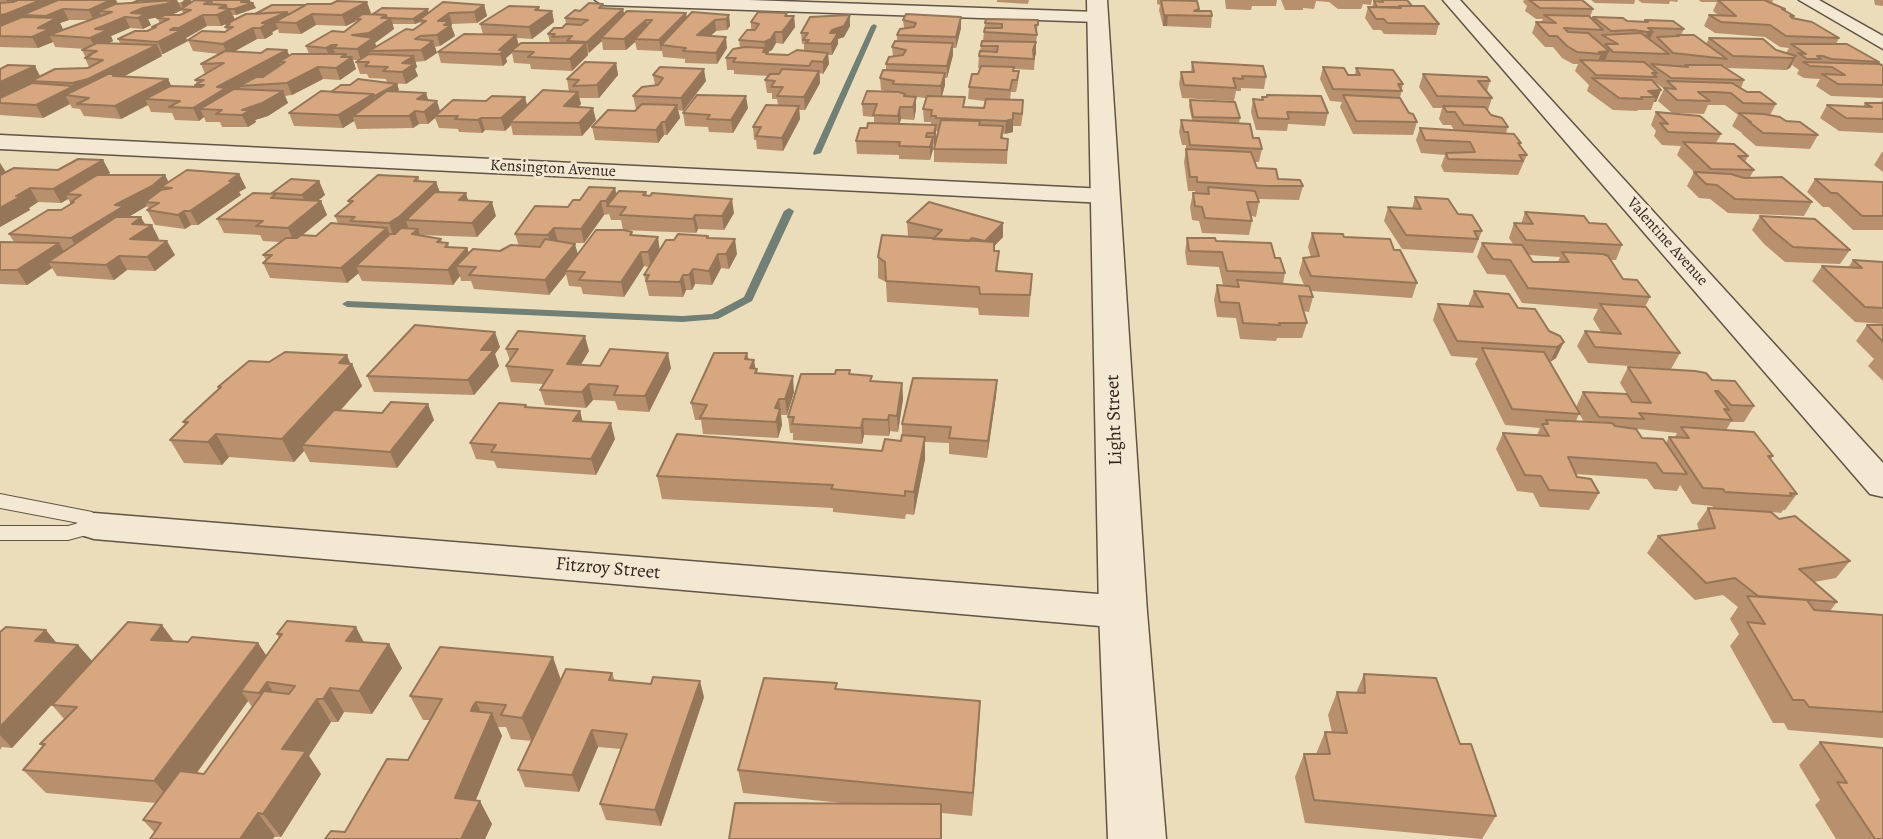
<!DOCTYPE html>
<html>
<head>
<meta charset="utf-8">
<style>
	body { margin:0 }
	canvas { display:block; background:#ecddba }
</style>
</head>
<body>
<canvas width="1883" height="839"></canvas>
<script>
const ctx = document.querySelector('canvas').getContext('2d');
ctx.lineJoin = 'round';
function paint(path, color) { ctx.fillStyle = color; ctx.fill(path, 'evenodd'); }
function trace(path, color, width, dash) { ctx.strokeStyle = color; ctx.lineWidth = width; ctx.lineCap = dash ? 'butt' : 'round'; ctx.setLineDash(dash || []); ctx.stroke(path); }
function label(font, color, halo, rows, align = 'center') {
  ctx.font = font + ' Alegreya,serif'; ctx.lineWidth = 6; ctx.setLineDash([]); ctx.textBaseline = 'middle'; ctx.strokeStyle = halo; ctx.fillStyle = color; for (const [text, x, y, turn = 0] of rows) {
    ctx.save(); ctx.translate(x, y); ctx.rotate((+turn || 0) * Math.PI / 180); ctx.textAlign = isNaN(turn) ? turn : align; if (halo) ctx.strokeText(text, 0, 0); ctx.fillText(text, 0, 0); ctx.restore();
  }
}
const stream = new Path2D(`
	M874,24L877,26L821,153L814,155L813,153L871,26Z
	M789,208L794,211L752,301L718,319L682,322L347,307L342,304L347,301L682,316L712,314L744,297L784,211Z`);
const service = new Path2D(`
	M0,494L92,512L104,526L101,531L68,540H0V526H68L79,523L0,508Z`);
const minor = new Path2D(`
	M595,0H749L1097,12L1106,17L1097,22L603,5Z
	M1443,0H1460L1883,463V497L1870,494Z
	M1799,0H1819L1883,36V49Z
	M0,135L1106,189L1115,191L1118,196L1115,201L1106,203L0,149Z
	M94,513L1123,596L1137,601L1143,612L1137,623L1123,628L94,539L81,535L75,526L81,517Z`);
const tertiary = new Path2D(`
	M1087,0H1107L1147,612L1166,839H1108L1099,612Z`);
const wall = new Path2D(`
	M0,0H116L118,4L192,2L253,3L256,8L236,15H233L235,20L221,26H207L186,38L188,41L163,54H161L162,56L123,77L172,86L196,87L195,85L197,84L195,80L205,74L201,64L219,54L193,51L188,40L225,32L227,31L225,27L227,26L226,24L246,14L371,13L368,14L429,13L484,5L487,16L477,23L452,24L451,25L455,36L440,46L435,47L437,53L425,61L415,62L417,67L415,69L418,76L406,84L387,83L386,79L369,78L367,74H360L356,62L358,60H353L356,69L340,80L323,79L292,95L285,96L288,103L268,116L255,120L256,122L248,127H222L220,122H206L204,117L199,121L175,120L172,113L151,112L148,105L121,119L84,116L80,109L72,108L70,104L43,118L0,115V98L40,76L89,67L85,58H86L82,50L86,49L55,47L53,42L38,48L0,47ZM181,8H183L181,9L183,13L180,15H172L182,10ZM160,17L157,18L160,23L152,27V29L118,39L120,43H109L113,41L111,36L130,28L143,29L151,25L148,19ZM69,20H89L56,32L63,29L60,23ZM356,21V23L344,32L306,46L309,54L290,56L235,51L257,39H265L273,34L272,32L278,29L279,33L301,34L316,25L346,26ZM420,22L421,24L413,30L376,46L375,43L394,29L392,24H415Z
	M997,0H1029L1028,4L997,2Z
	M1157,0H1190L1199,9V11L1212,16L1211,28L1163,26L1159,10L1160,5L1157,4Z
	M1225,0H1277L1276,6H1252L1251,10L1226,9Z
	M1281,0H1372L1371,5L1363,4L1361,9H1338L1329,2L1316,1L1314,9L1303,8V10H1285Z
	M1377,0H1407L1412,6L1439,24L1436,35L1384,34L1381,30H1373L1365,18L1368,7H1372L1374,1L1378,2Z
	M1524,0H1582L1593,9L1590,17L1592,19L1593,17L1627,21L1645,22V20L1684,29L1681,35L1706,44L1709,38L1776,50L1786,53L1789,48L1780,47L1765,37L1715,33L1704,26L1709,15H1718L1713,11L1717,2H1701L1699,0H1773L1772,3L1785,9L1784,10L1794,16L1793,18L1839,38L1836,44L1879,62L1878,64L1883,66V98L1831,96L1816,86L1820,79L1804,78L1797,74L1799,70L1792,65L1794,61L1790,68L1786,70L1727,68L1724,65V66L1744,80L1741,88L1776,104L1770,115L1818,135L1810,149L1756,146L1742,134V133L1732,126L1738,115L1725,105H1708L1704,114L1672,113L1658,101L1664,89L1655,82L1661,90L1656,102H1654L1651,110H1638L1637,111L1613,110L1587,91L1589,85L1575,71L1578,64H1573L1562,58L1553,47H1545L1532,33L1536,22H1541L1543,19H1536L1525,11L1527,6L1523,2Z
	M1591,0H1635L1634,4L1595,3Z
	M1638,0H1678L1677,2L1670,1L1669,4L1642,3Z
	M1874,0H1883V6L1875,5Z
	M603,4L604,8L623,9L624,14L686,13L687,18L729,15L730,26L727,30L716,31L710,36L727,48L717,64L685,63V59L663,57L662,50L661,51L637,50L635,42L626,50H603L602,41L588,53V55L572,71L531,69L530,64L514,63L512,53L506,58L507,62L503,66L441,63L438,52L483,34L480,24L539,10L552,11L554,22L532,39L517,38L519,45L550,43L548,34L562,28L566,24L565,18L580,11Z
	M850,15V26L844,37L838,39V44L832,55H828L829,64L823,74L820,73V83L805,110H799L800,119L783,151L757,149L756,140H754L753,127L778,105L777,99H772V93H767L765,80L769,76L734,74V70H727L726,58L740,48L739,40L751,30V22L787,16H794L795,27L783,44L776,43L772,50L768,52V54L788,55L804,50V44H802L801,33Z
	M903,20L961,28L956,48H953V55L947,78H945V85L942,96L965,107L984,108L985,101L968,99L969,87L978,74L980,68H978L979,56L981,46L983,41L985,23L1038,20L1034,70L1014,69V71H1019L1018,83L1016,92H1011L1010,100H1023V113L1021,126H1013V132L1003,134V138L1008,139L1007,164L934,162V149L939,131H936V138L933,146L930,160L899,159V155L857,154L856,141L867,128L874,123V117L863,116L862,104L885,91L881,90L880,78L886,70V64L893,56L892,47L897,41V35L904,28ZM916,97L926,98L923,109L924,122H931V125L899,124L901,119L914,120L916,109Z
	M1192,62L1266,77L1264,89L1241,88V91H1236L1234,101L1182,98L1179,84L1181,72H1191Z
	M616,63L618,75L599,98H579L581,104L578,107L596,120L582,136L513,135L511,125L505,131L485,130L482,133L459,132L458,129L439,128L435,118L428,124H419L413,128L357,129L354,121L343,128L294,126L289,113L331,92L397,84L399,90L397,91L429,101L440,111L486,101L525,97L527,106L569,92L567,79Z
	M1323,67L1348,75H1355L1356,68L1403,84L1400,98L1409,113L1417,122L1413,135L1353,134L1340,107L1342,102L1330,101L1320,79Z
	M1423,74L1490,81L1487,91L1492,98L1488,110L1491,115L1508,127L1506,133L1521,143L1520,146L1527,155L1518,175L1444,172L1441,166L1445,155L1421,153L1416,140L1420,128L1454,130L1451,125H1443L1439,119L1442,108H1433L1419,87Z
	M653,75L706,81L683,111L678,110L680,118L667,135H664L658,143L595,140L592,127L635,111L637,109H636L633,96L655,85Z
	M1267,95L1328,113L1325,126L1288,124L1287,131L1256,130L1251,112L1253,99L1261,100L1262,97H1266Z
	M1883,99V133L1839,131L1820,118L1827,105L1863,107L1865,103H1881Z
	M1190,100L1240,118L1239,123L1262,149L1259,162H1255L1257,168L1278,179L1303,186L1299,200L1258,199L1259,202L1256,217L1251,216L1252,221L1249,235L1202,233L1199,221L1192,220L1190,207L1193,193H1195V191H1188L1184,162L1186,149V145H1182L1179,132L1181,120H1192L1189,106Z
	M748,108L733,133L709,132L708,127L685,126L683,113Z
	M1656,112L1721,134L1716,143L1748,156L1745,162L1754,170L1750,177L1812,202L1804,216L1728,213L1710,199L1699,198L1687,186L1694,172L1677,155L1681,146L1662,145L1654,136L1656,131L1651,125Z
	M1882,152H1883V172L1874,165Z
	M103,160L110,173L108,175H165L169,183L239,174L246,188L239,192L241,195L198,225H191L185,229L155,225L147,210L149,209L147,206L130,216L145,224L159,239L157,240L175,255L155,271L127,270L114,280L57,276L52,268L27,285L0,284V242H14L9,234L61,210L71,204L68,199L61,203L38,202L29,208L30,210L0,227V163L6,172L58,170Z
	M418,177L420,181L436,182L440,192L468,200L496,216L477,237L420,235L441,239L442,242L448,243L449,247L467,248L469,253L500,251L519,246L515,234L580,200L615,188L616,195L646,192L647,196L734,213L724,230L698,229L696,233L623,230L621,220H611L609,214L604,215L584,243H569L578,254L632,232L633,236L660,249L674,240L708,238L737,254L729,269L721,268L712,285L695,284L692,290H686L683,297L649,296L644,275L649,267L644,266L624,297L583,294L581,287L569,286L566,274L549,295L474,289L471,281H461L460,276L453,285L362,281L358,273L347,283L270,278L263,263L266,260L263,255L281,242L263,241L260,235L224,233L217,219L272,194L319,181L325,195L318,200L321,201L327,215L302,235L316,236L338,223L335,216L349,204L348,201Z
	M1815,179L1883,182V230H1853L1829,207H1823L1807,192Z
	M1415,197L1458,214L1482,231L1473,253L1402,249L1384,221L1388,207L1412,209Z
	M1525,212L1589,223L1622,245L1616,260H1610L1623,279L1650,297L1645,307L1680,353L1671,369L1588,363L1577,346L1585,331L1601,332L1593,319L1598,309L1522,303L1505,275L1487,274L1477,257L1482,243L1513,244L1509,238L1514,223L1521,224ZM1528,255L1560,257L1558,262H1533Z
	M1760,216L1850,250L1840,264L1785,262L1764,244L1752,230Z
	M907,222L1003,223V237L994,246L998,272L1032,274L1029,317L979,315L978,308L887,302L886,282L878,278V257L913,237L908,236Z
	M1312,233L1344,237L1394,250L1417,283L1412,298L1311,291L1313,297L1309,312L1303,311L1307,323L1302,338H1277L1276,341L1240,339L1236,318L1217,317L1214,300L1217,285H1223L1219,267L1187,265L1185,252L1187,238L1216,241L1275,258L1285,273L1283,284L1304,285L1299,273L1303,258L1311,257L1308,247Z
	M1853,260L1883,262V324L1855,322L1812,281L1822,266L1848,268Z
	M1474,291L1518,308L1549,331L1560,336L1556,358L1550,362L1576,407L1583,392L1627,394L1620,383L1628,367L1712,380L1754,406L1744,422H1731L1726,430L1773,456L1771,459L1797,494L1785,510H1783L1781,513L1771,512L1779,519L1850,561L1836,578L1814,582L1837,602L1830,611L1883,615V738L1788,730L1784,723H1773L1730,646L1739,634L1730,619L1738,607L1723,595L1695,600L1647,553L1658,536L1699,530L1697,524L1708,508H1714L1712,506L1692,504L1680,485L1677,491L1654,489L1647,479L1575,474L1577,477L1599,493L1589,510L1540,507L1533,493L1517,491L1496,449L1503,433L1537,435L1540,428L1505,425L1475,364L1478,358L1451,356L1433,320L1438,304L1468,306ZM1579,414L1580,415L1584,422L1576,421ZM1638,429L1677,433L1675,437H1669L1666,443L1642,438L1637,431Z
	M1867,325H1883V381L1868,366L1874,359L1856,341Z
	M500,347L495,354L499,366L474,395L374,392L367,376Z
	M506,349L589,351L580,365L671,368L649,412L618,410L615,401L593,400L586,408L545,405L540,390L543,384L511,382L506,366L510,361Z
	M747,353L748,359L758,374L794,392L787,415H781L782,425L778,438L703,434L701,420H695L691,403Z
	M269,362L352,364L362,386L340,411L434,420L397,468L310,462L304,451L294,462L229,457L222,465L184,463L170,440L185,425L183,422L219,388L218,387Z
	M850,374L872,381L902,383L903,399L898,432L890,431L889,436L864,435L862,444L793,440V433H790L788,417Z
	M997,380L996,396L987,458L949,454V443L925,442V459L914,515L906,514L905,519L833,512V508L662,499L657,476L882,451L901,441L902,435V424Z
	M527,407L580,411L582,421L615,439L596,475L497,468L494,461L476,459L470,443Z
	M162,625L174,641L258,643L266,655L279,638L277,634L389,644L402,668L372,714L344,712L338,722H331L309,756L321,774L281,837L155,833L143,820L156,803L46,793L23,770L43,747L40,744L64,719L52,705ZM248,701L252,707L204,774L197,773Z
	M0,632L57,643L78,645L92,661L12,748L2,747L0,750Z
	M612,673L615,681L704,697L661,826L606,820L600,804L621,749L598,747L579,792L525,787L518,770L532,741L511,739L506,727H498L502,736L476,800L492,824L485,839H325L345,832L408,760L430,720H423L410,696Z
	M1364,674L1460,744L1496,816L1482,839L1305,823L1295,777L1304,754H1316L1325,732L1332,733L1328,715L1337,692L1356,693Z
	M838,690L980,701L972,816L743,793L738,770Z
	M1820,742L1883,839H1836L1815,805L1820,800L1799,765Z`);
const shadedWall = new Path2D(`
	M41,0H62L22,15L25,20L0,27V15Z
	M111,0H116L120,9L112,12L99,11L102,17L94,21L89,10Z
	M177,0L182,10L171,15L148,19L151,25L143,29L138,18L131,13L143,8Z
	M184,0H191L192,2L183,8L181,3Z
	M246,0H250L251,4L253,3L256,8L236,15L234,9L241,2Z
	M367,2L371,13L359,19H355L356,21L346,26L342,15Z
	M226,5L230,9L235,20L221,26L217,15L219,8Z
	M484,5L487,16L477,23L474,12Z
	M539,7L541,18L552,11L554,22L532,39L529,27L535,10Z
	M63,9L69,20L60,23L63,29L53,34L49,35L53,42L38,48L32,37L38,28L50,22L46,16Z
	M428,9L429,15L419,20L420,22L415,24L413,19Z
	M623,9L625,19L601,38L602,41L589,53L587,42Z
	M287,12L291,22H275L278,29L272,32L273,34L265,39L260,28L262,23Z
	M449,13L452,24L450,25H451L455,36L440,46L437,35L438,21Z
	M686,13L687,24L661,45L662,50L661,51L659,40Z
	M312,14L316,25L301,34L296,23Z
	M203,15L207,26L186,38L188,41L163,54L158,42L170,30L173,28L176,33L180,31L179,28Z
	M386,15L391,18L394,29L375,43L377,49L369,51L370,54L361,60L352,35Z
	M729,15L730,26L727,30L726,19Z
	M850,15V26L844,37L838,39V44L832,55L830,33L832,30Z
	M1164,15H1168L1167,26H1163Z
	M794,16L795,27L783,44L782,32Z
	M125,17L130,28L111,36L113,41L96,49L90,38L95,29Z
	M961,17V28L956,48V37Z
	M646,20L648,31L635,39V42L626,50L624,39Z
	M715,20L716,31L699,47L697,35Z
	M253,28L257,39L228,55L223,44Z
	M775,32L776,43L772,50L768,52L769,63L763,52L765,49L764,42Z
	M1647,32H1653L1648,43L1642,44Z
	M516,35L519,47L511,51L512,53L506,58L507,62L503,66L499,50Z
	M726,37L727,48L717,64L716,53Z
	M433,41L437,53L425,61L421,50Z
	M1036,42V54L1034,59L1033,50Z
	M586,43L588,55L572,71L570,59Z
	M953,43V55L947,78V66Z
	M157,45L162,56L119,79L65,95L70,104L43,118L36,105L74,86L72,83Z
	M332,45L336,56L331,60L326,48Z
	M287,50L292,61L279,62L281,67L249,85L239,86L241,90L200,109L204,117L199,121L193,108L217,87Z
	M1609,51L1604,63H1597L1601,54L1599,52Z
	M828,53L829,64L823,74V62Z
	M346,54L348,60L352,57L356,69L340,80L336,68L341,57Z
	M414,56L417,67L415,69L418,76L406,84L402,72V63Z
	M1796,56L1790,68L1786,70L1793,58Z
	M616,63L618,75L599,98L597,85Z
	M35,66L41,78L31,81L32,83L0,98V82Z
	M318,67L323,79L292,95L287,83Z
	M704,69L706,81L683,111L681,98Z
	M819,71L820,83L805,110L804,97Z
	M945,73V85L941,99V86Z
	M168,79L174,91L145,99L148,105L121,119L115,106Z
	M397,84L399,90L377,103L375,96Z
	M1661,90L1656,102H1654L1656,97L1648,91Z
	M283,91L288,103L268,116L255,120L256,122L248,127L242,115V110Z
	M578,92L581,104L567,119L564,106Z
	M426,93L430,105L417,99Z
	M373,94L378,106L353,116L354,121L343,128L338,115Z
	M746,96L748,108L733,133L731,120Z
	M525,97L528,109L510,122L511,125L505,131L501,118Z
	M916,97V109L914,120L913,107Z
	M437,101L441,114L435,116V118L428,124L424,112Z
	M677,105L680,118L667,135L665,122Z
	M799,106L800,119L783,151L782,138Z
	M900,107L901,119L898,129V116Z
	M593,108L596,120L582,136L579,123Z
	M415,111L419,124L413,128L409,116Z
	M481,118L485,130L482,133L478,120Z
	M1013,119V132L1005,134L1006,121Z
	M662,122L664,135L658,143L656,130Z
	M936,125V138L934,146V133Z
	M933,137V150L930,160V147Z
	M103,160L110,173L75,195L66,194L68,199L61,203L53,189Z
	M0,163L11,181L0,187Z
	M239,174L246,188L239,192L241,195L198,225L190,211Z
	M165,175L171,188L161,187L165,194L145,202L147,206L130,216L132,220L79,252L71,238L115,205Z
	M319,181L325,195L308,209L302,195Z
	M436,182L441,196L406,220L408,227L394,237L389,223Z
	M30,188L38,202L29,208L30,210L0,227V208L16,196Z
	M615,188L618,202L607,206L609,215L606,201Z
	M466,193L470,207L459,200Z
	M732,199L734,213L724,230L722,216Z
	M321,201L327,215L294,242L288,228Z
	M601,201L604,215L584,243L581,229Z
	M492,202L496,216L477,237L472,223Z
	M184,211L191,225L185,229L178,215Z
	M695,215L698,229L696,233L693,219Z
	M141,217L147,228L152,225L159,239L138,254L130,239L132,224Z
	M1003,223V237L985,256V241Z
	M387,228L393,243L356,266L359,273L347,283L341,268Z
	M554,228L558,242L552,250L548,235Z
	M418,229L423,243L412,234Z
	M658,237L660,252L651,267L648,252Z
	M735,239L737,254L729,269L726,254Z
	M167,241L175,255L155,271L147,257Z
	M59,243L68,258L48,262L52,268L27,285L17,270Z
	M575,244L579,258L565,271L566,274L549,295L545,280Z
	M467,248L472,263L456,266L460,276L453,285L448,270Z
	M641,252L644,266L624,297L621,282Z
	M718,254L721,268L712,285L709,271Z
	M119,256L127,270L114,280L106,265Z
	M693,269L695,284L692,290L689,275Z
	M683,275L686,290L683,297L680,282Z
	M495,332L500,347L495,354L499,366L474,395L468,380L481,350Z
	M585,336L589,351L572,380L567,364Z
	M1564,342L1556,358L1550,362L1557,347Z
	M668,353L671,368L649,412L645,396Z
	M747,353L750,368L754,360L756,372L757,369L759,384L757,389L755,377L752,384L750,368L747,375L745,359Z
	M347,355L351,365L352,364L362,386L308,446L302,445L304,451L294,462L282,439L339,363Z
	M793,376L794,392L787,415L785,399Z
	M997,380L996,396L987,458L988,441Z
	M902,383L903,399L898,432L897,416Z
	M589,384L593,400L586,408L582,392Z
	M779,399L782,425L778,438L775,408Z
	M428,404L434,420L397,468L390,452Z
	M580,411L584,427L573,421Z
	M889,415L890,431L889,436L888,420Z
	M863,419L864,435L862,444L861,428Z
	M611,423L615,439L596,475L591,459Z
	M216,434L229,457L222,465L208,442Z
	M925,437V459L914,515V492Z
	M162,625L179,649L151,640Z
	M356,627L368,650L346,641Z
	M46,630L60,647L35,641Z
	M258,643L273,666L241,691L248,701L174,804L154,781Z
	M389,644L402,668L372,714L359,691Z
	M78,645L92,661L12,748L0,735V727Z
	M553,657L561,680L532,741L522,718Z
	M700,681L704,697L661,826L655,810Z
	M267,682L282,706L275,716L259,693Z
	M330,688L344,712L338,722L323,699Z
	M317,699L331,722L309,756L321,774L281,837L263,814L282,749Z
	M980,701L979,725L972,816L973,793Z
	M476,702L487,725L492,713L502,736L467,821L455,798L471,711Z
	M592,730L598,747L579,792L572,775Z
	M480,801L492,824L485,839H461Z
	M258,813L275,836L273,839H240Z`);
const building = new Path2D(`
	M7,0H41L6,14L0,15V3L13,2L18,0Z
	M58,0H111L89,10L63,9L46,16L22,15Z
	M139,0H173L132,3Z
	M176,0L166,4L143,8L131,13L146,14L138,18L125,17L103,26L95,29L108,30L90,38L49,35L112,12L99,11L115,4Z
	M195,0L211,1L204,4L226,5L219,8L230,9L217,15H203L179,28H173L170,30H182L158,42L118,39L135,31H147L156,27H152L169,19L157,18L165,15H180L191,10L181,9Z
	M214,0H246L241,2L253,3L234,9H227L226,5L212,4L211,1Z
	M1161,0L1197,1L1199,9L1194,11H1211L1212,16L1164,15Z
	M1382,0H1407L1412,6H1399V7H1377L1374,1L1383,2Z
	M1529,0H1582L1593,9L1540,8Z
	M1718,0H1764L1785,9H1782L1794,16H1790L1792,18L1812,22L1839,38L1786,36L1770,25L1721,22L1709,15L1736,16Z
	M337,1L367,2L342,15L312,14L296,23L275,22L307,4H331Z
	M443,2L484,5L474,12L449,13L438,21H449L444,25H451L437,35L420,36L415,39L433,41L421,50L369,51L406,29L413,30L426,21L419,20Z
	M589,3L603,4L599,8L623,9L587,42L567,41L572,36L552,37L555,34H548L554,28H562L566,24L581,25L586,21L588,20L565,18L575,10L580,11Z
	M272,5H306L288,15L287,12L255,14Z
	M509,6L539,7L535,10L552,11L529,27L480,24Z
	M1399,6H1424L1439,24L1387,23L1384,19H1376L1368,7L1401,8Z
	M382,8L428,9L413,19L387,18L386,15L373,14Z
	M627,11L686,13L659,40L635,39L652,20H646L624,39L601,38Z
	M287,12L262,23H268L260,28H253L223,44L188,40L202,31L225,32L233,27H225L230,24H226L246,14Z
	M692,12L729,15L726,19L715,20L697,35L726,37L716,53L683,51L686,48L661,45Z
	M758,12L787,13L785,16H794L782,32H775L771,39L764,42L739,40L747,30H755L759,24L751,22Z
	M363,14L386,15L381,18H391L369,33L352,35L373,38L357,49L333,48L337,45H332L326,48L306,46L332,31L344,32L361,19H355Z
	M906,14L961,17L956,37L897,35L900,29L914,27L916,23L903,20Z
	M850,15L844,26L832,30L830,33H838L831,44L806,43L809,40H803L808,33H801L810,17Z
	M1544,15L1589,16L1603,30L1564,28L1568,32L1588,33L1609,51L1599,52L1601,54L1577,52L1567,46L1557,36H1549L1536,22L1556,23Z
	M22,17L57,18L38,28L50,29L32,37L0,36V26Z
	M1593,17L1623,18L1627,21L1648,22L1645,20L1673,21L1684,29L1648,28L1653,32H1647L1634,30L1611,31Z
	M986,19L1038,20V25H1035L1037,35L984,32L985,28H1002V24L985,23Z
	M1641,33L1669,54L1613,52L1605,44H1618L1602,35Z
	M464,34L516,35L499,50H504L500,54L438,52Z
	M1677,35H1694L1727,59L1673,53L1657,37L1679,36Z
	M1709,38L1763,39L1776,50L1796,56L1793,58L1733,56Z
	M895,41L953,43L947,66L886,64L889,57L903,55L906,50L892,47Z
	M982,41L1036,42L1033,50L1034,59L979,56L980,51L997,52L998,46H981Z
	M97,43L157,45L88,79L72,83L31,81L55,69L88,68L103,60L85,58L91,55H89L97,51L82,50Z
	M521,43H586L570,59L528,57L534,52L511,51Z
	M1791,44H1847L1879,62L1831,59L1823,56H1817L1821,59H1807L1798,53L1806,54Z
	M745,47L765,48L763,52H768L766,54L788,55L797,50L828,53L823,62L812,61L809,66L733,62L736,58H726L733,49Z
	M267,49L287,50L217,87L226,88L193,108L169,107L180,101L145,99L170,86L201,87L204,85H195L204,80H195L224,63L201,64L225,51L261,53Z
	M292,54H346L341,57H352L336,68L318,67L287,83L239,86L256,77H263L285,62H279Z
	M369,54L414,56L402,63L414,64L402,72L383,71L388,67L365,66L369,62H356Z
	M1580,60L1644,62L1657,73H1652L1657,77L1596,75Z
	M585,62L616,63L597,85L573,86L579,80L567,79Z
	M1192,62L1263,66L1266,77L1242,76L1243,79L1233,78L1236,88L1184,85L1181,72H1194Z
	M1803,62L1880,64L1883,66V85L1838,84L1822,74L1845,75L1832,67L1810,66Z
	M1651,64L1688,67L1685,65H1721L1744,80L1671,78Z
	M8,65L35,66L0,82V69Z
	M981,66L1014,67L1013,71H1019L1017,80H1012L1010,90L969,87L972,74H978Z
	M660,67L704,69L681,98L633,96L642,87L658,85L663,78L653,75Z
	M1323,67L1344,68L1348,75H1360L1356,68L1393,70L1403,84H1398L1402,91L1333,89Z
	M782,69L819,71L804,97L777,96L783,87H771L775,81L765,80L770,74H779Z
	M883,70L945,73L941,86L893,84L894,81L880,78Z
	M108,74H117L113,76H115L168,79L115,106L77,104L89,98L65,95Z
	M1423,74L1487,77L1490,81H1478L1492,98L1437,96Z
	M1592,78L1652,80L1661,90L1648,91L1656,97H1641L1642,99L1619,98Z
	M358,79L397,84L375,96L373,94L331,92L341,85H350Z
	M1667,81L1732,83L1747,92H1760L1776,104L1743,103L1731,93L1715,92H1698L1710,101L1677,100L1664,88L1676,89Z
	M32,83L74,86L36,105L0,103V98Z
	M234,89L283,91L262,103L242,110H250L242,115L216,114L222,110L200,109Z
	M543,90L578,92L564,106L593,108L579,123L510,122Z
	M321,91L373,94L338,115L289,113Z
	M387,91L426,93L417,99L437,101L424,112L415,111L409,116H353Z
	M867,91L899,92L905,94L904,96L916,97L913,107H900L898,116L873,115L877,104H862Z
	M697,95L746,96L731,120L707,119L710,115L683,113Z
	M1267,95L1321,96L1328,113L1287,112L1289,119L1258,118L1253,99L1263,100L1262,97H1267Z
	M1343,95L1400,98L1409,113L1413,114L1417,122L1356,121Z
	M492,96L525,97L501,118H481L478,120L455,119L458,116H435L453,100L486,101Z
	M927,96L965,97L963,107L984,108L986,99L1023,100L1022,114L1013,113V119L1006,121L936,118V116H931L932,110L923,109Z
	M1190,100L1235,102L1240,118L1193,117Z
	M1865,103H1883V119L1846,118L1827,105L1872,107Z
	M642,104L677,105L665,122H662L656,130L592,127L608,110L635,111Z
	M766,105L799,106L782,138L756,136L761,127H753Z
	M1443,106L1485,107L1491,115L1502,118L1508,127L1464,125L1455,112H1447Z
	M1656,112L1700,116L1721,134L1668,132L1660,123L1668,124Z
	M1739,113L1763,114L1780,117L1786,121L1800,122L1818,135L1763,133L1748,121L1751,122Z
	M941,120L980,121L979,125L1003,126L1001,138L1008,139L1007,150L934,149Z
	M1181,120L1250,124L1253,138H1259L1262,149L1190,145L1188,132H1184Z
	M868,123L936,125L934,133H927L926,137H933L930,147L899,146L900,142L856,141L860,128H867Z
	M1420,128L1514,134L1521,143H1518L1527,155H1519L1523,161L1448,159L1446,153L1475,152L1470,142L1425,140Z
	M1683,142L1734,144L1748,156H1738L1754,170L1711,169Z
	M1186,149L1251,152L1257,168L1276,169L1278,179L1300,180L1303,186H1267L1197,182V177H1190Z
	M78,159L103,160L53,189L30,188L16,196H22L0,208V175L14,168L58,170Z
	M187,170L239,174L229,181H234L190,211H184L178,215L147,210L159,203L145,202L161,190L172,188L161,187Z
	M1694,172L1731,174L1744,178L1782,177L1812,202L1735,199L1717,185L1706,184Z
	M97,175H165L152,186L115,205L124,206L119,209L71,238L9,234L48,210H61L74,202H71L81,195L66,194Z
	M378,175L418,177L414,181L436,182L400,216L389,223L350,221L355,217L335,216L353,201H348Z
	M291,179L319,181L302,195L272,193Z
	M1815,179L1883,182V216H1862L1837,193H1831Z
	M589,187L615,188L606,201H601L581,229L554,228L548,235L515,234L535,206L568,207L573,200H580Z
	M1208,187L1255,191L1259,202H1247L1252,221L1205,218L1202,207L1195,206L1193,193L1209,194Z
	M619,191L646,192L643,195L650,196L652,193L732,199L722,216L695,215L693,219L620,215L626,207L607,206Z
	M435,192L466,193L459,200L492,202L472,223L406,220Z
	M253,193L276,194L271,198L321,201L288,228L256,226L263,221L217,219Z
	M1415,197L1448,199L1458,214L1472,215L1482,231H1474L1478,239L1406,235L1388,207L1421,209Z
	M929,202L1003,223L985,241L972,238L969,241L933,239L942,230L907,222Z
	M1525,212L1584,216L1589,223L1606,224L1622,245L1526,240L1514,223L1533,224Z
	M1760,216L1815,219L1850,250L1793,247L1772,230Z
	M116,217H141L132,224L152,225L130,239L167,241L147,257L119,256L106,265L48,262Z
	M331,223L387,228L341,268L263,263L272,255H263L286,238H297L301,235L316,236Z
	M401,228L418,229L412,234L441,239L437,242L448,243L445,247L467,248L448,270L356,266L390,234H395Z
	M596,230H624L632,232L630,235L658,237L648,252H641L621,282L579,280L585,272L565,271Z
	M1312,233L1343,234L1344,237L1390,239L1394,250H1400L1417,283L1311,276L1303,258L1319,256Z
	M678,234L708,236L707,238L735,239L726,254H718L709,271L693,269L689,275H683L680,282L646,281L649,275H644L666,240H674Z
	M882,235L994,242V251H999L996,271L1032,274L1030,295L980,294L979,287L886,281L885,262L878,257Z
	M1187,238H1215L1216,241L1271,243L1275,258H1280L1285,273L1227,271L1222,252L1189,251Z
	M545,239L575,244L545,280L469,275L476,267L456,266L473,249L500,251L511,245L540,247Z
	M0,242L59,243L17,270H0Z
	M1482,243L1522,245L1533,262H1569L1562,252L1603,254L1608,256L1623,279L1637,280L1650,297L1528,288L1510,260L1493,259Z
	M1853,260L1883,262V308L1865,307L1822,266L1862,268Z
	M1237,280L1309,286L1313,297L1299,296L1307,323H1279L1280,325L1243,323L1239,303L1220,302L1217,285L1239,287Z
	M1474,291L1509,294L1518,308L1535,309L1549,331L1560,336L1564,342L1557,347L1457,341L1438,304L1483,307Z
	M1600,304L1646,307L1680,353L1595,347L1585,331L1621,334Z
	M415,325L495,332L481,350H494L468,380L367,376Z
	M1867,325H1883V342Z
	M518,331L585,336L567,364L600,366L610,349L668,353L645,396L614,395L618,386L589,384L582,392L540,390L553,370L506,366L518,349H506Z
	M1482,348L1544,352L1580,414L1512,409Z
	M285,352L347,355L339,363L352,364L282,439L216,434L208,442L170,440L188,422H183L221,387H218L249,361L269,362Z
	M714,353H747L745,359L754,360L750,368L757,369L755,373L793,376L785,399H779L775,408L780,409L776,422L700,418L707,405L691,403Z
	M1628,367L1695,371L1706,373L1712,380L1735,381L1754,406L1731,405L1718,391H1715L1729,410L1724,409L1732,420L1639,413L1644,419L1599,417L1583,392L1627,394L1632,402L1651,403Z
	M836,370H850L849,374L872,376L870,381L902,383L897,416L889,415L888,420L863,419L861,428L792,424L794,417H788L801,374H835Z
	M913,378L997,380L988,441L949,438L951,427L902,424Z
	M391,402L428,404L390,452L302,445L334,410L382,413Z
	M499,403L526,405L525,407L580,411L573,421L611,423L591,459L491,452L496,445L470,443Z
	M1546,420L1612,423L1615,426L1636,429L1642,438L1663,439L1687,474L1663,473L1656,463L1568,457L1577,477L1591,479L1599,493L1549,490L1541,476L1525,475L1503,433L1549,436L1542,424H1548Z
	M1681,427L1754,432L1773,456H1768L1797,494L1790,493L1792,496L1725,492L1723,489L1703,488L1669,437L1689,438Z
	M677,434L882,451L885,439L901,441L902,435L925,437L914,492L905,491V496L831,489L833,485L657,476Z
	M1708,508L1771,512L1779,519L1795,516L1850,561L1799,569L1837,602L1758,596L1735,578L1706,583L1658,536L1715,528Z
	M1747,596L1807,600L1814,610L1883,615V712L1809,707L1804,700H1793L1747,622L1765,624Z
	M287,621L356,627L346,641L389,644L359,691L330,688L323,699H317L282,749L306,751L263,814L258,813L240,839H150L161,823L143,820L180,771L204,774L264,691L289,694L295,686L267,682L259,693L241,691L282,634H277Z
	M128,622L162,625L151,640L188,642L192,637L258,643L154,781L23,770L45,744H40L77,707L52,705Z
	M6,627L46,630L35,641L78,645L0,727V632Z
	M440,647L553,657L522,718L501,715L506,705L476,702L473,706L471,711L492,713L455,798L480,801L461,839H325L331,831L345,832L387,759L408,760L442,699L410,696Z
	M566,669L612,673L609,680L651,684L653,677L700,681L655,810L600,804L627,734L592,730L572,775L518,770Z
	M1364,674L1436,678L1460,744H1471L1496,816L1314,800L1304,754H1330L1325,732L1347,733L1337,692L1365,693Z
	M764,678L837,683L835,689L980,701L973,793L738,770Z
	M1820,742L1883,748V839H1875L1837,782L1847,783Z
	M735,803L941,804V839H729Z`);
const farStreetnames = [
	["Kensington Avenue",553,169,3],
	["Valentine Avenue",1667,242,48]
];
const streetNames = [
	["Light Street",1115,420,-92],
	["Fitzroy Street",608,569,5]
];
paint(stream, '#708076');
trace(service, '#615446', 2);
trace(minor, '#615446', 3);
trace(tertiary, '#615446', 3);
paint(service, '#f3e9d2');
paint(minor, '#f3e9d2');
paint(tertiary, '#f3e9d2');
paint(wall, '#b9906d');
paint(shadedWall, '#967659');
paint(building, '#d7a87f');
trace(building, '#967659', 2);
label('16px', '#332620', '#f3e9d2', farStreetnames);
label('19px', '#332620', '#f3e9d2', streetNames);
</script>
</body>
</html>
